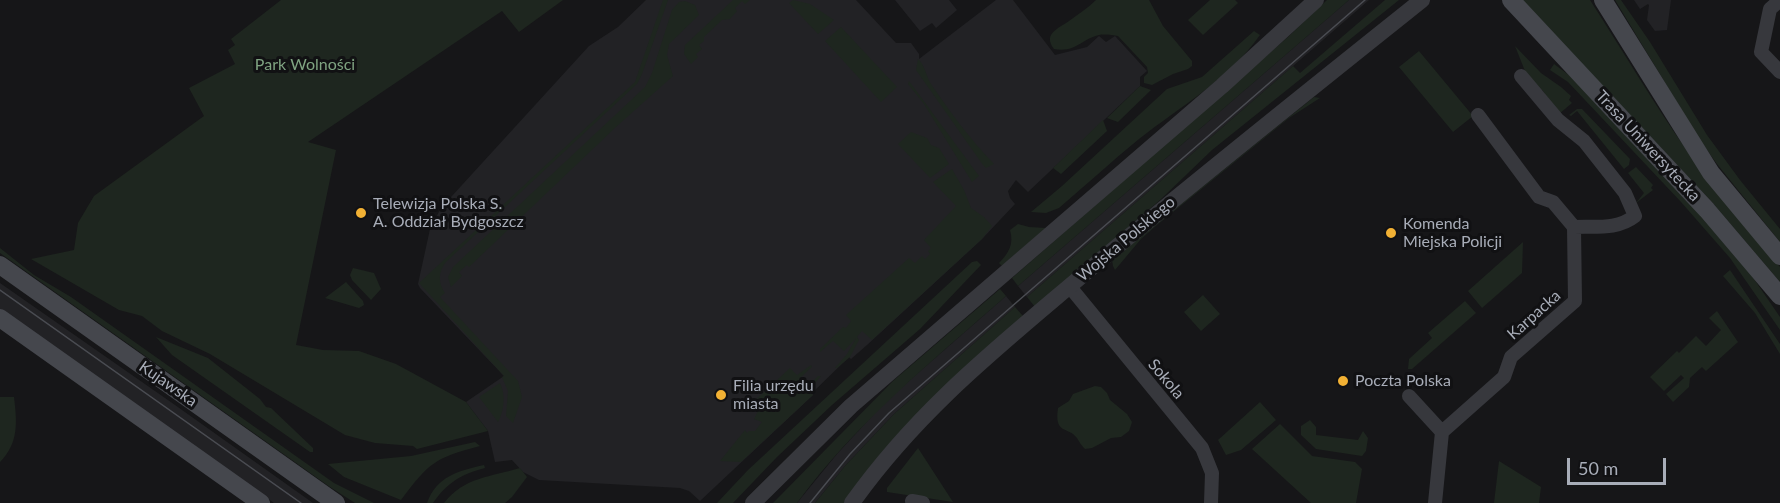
<!DOCTYPE html>
<html>
<head>
<meta charset="utf-8">
<style>
	body { margin:0 }
	#map { position:relative; width:1780px; height:503px; overflow:hidden; background:#161618; font-family:Lato,sans-serif }
	canvas { display:block }
	.scale { position:absolute; left:1567px; top:458px; width:99px; height:27px; box-sizing:border-box; border:3px solid #a8adb8; border-top:0; padding-left:8px; font-size:18px; line-height:21px; white-space:nowrap; color:#a8adb8; -webkit-text-stroke:4px #111113; paint-order:stroke }
</style>
</head>
<body>
<div id="map">
<canvas width="1780" height="503"></canvas>
<div class="scale">50 m</div>
</div>
<script>
const ctx = document.querySelector('canvas').getContext('2d');
ctx.lineJoin = 'round';
function paint(path, color) { ctx.fillStyle = color; ctx.fill(path, 'evenodd'); }
function trace(path, color, width, dash) { ctx.strokeStyle = color; ctx.lineWidth = width; ctx.lineCap = dash ? 'butt' : 'round'; ctx.setLineDash(dash || []); ctx.stroke(path); }
function label(font, color, halo, rows, align = 'center') {
  ctx.font = font + ' Lato,sans-serif'; ctx.lineWidth = 6; ctx.setLineDash([]); ctx.textBaseline = 'middle'; ctx.strokeStyle = halo; ctx.fillStyle = color; for (const [text, x, y, turn = 0] of rows) {
    ctx.save(); ctx.translate(x, y); ctx.rotate((+turn || 0) * Math.PI / 180); ctx.textAlign = isNaN(turn) ? turn : align; if (halo) ctx.strokeText(text, 0, 0); ctx.fillText(text, 0, 0); ctx.restore();
  }
}
const built = new Path2D(`
	M646,0H856L896,43H911L919,54V59L996,0H1013L1055,55L1087,47L1099,36L1106,42L1115,36L1147,71L1140,77V86L1028,192L1016,180L1008,191L1010,198L1015,204L982,239L867,345L851,359L849,357L812,393L813,395L700,501L689,491L680,488L539,480L523,472L512,460L495,462L488,431L466,402L504,376L420,288L418,284L430,229L441,208L589,46L618,27Z
	M895,0H949L957,10L936,28L932,23L920,31Z
	M1349,0H1369L1027,297L1018,286Z
	M1634,0H1671L1667,30L1655,31L1647,20L1649,5L1648,4L1640,9Z
	M0,283L175,405L313,503H274L0,310Z
	M1006,296L1015,307L894,414L845,466L815,503H797L837,454L886,401Z`);
const green = new Path2D(`
	M281,0H563L519,32L502,11L308,142L336,150L296,345L323,350L359,351L396,364L466,402L488,431L417,449L413,446L375,443L345,435L210,354L162,331L142,316L119,310L31,259L74,250L78,223L94,196L204,116L189,88L235,64L228,50L235,45L231,39Z
	M663,0H668L642,74L637,84L446,262C438,272 438,283 445,293L440,297L518,381L522,397L513,423L506,416L508,391L502,377L504,376L419,283L635,82Z
	M733,0H750L745,4L742,1L735,8L737,11L730,19L722,20L704,37V41L699,45L702,49L696,54L698,57L691,64L684,54L685,45Z
	M793,0L810,4L834,20L818,34L789,3Z
	M1096,0H1149L1163,26L1192,61V66L1188,69L1173,74L1152,85L1144,83V77L1148,73L1147,67L1118,36C1113,35 1104,34 1099,35C1081,39 1076,53 1054,49C1042,33 1060,28 1069,21C1078,14 1088,8 1096,0Z
	M1210,0H1235L1238,3L1203,35L1188,20Z
	M1327,0H1349L1018,286L1012,278L1288,37Z
	M1385,0H1399L1212,150L1160,200L1035,307L1027,297L1293,66L1300,73Z
	M1522,0H1590C1623,51 1653,103 1688,152C1717,192 1749,229 1780,267V282L1711,201Z
	M1615,0H1621L1650,42L1707,135L1740,180L1780,229V242L1717,164L1701,142Z
	M685,1L695,5L699,15L669,44L667,55L673,76L616,127L469,267L467,265L459,272L462,276L451,287L448,277L453,267L645,87L652,73L672,10L679,2Z
	M841,27L897,87L881,102L825,41Z
	M1254,31L1260,35C1229,79 1181,106 1139,139C1112,161 1086,185 1059,208L1046,213L1031,212L1062,186L1167,89L1202,77Z
	M1515,46L1541,73L1561,87L1571,96L1569,100L1572,103L1559,114L1544,99L1545,94L1542,90H1537L1524,74L1525,71Z
	M1419,51L1473,116L1453,132L1399,67Z
	M918,59C925,65 926,76 931,84C950,112 970,139 994,164L986,168L983,165L916,70Z
	M1554,64L1573,78L1686,197L1743,263L1780,317V330L1730,258L1681,202L1568,82L1550,70Z
	M909,81L979,176L972,182L924,104L908,84Z
	M1140,86L1151,90L1118,122L1107,118Z
	M1314,97L1320,98L1289,118L1157,225L1141,239L1115,270L1113,266L1112,260Z
	M1577,109H1582L1630,159L1629,165L1624,169L1577,111L1571,116L1569,115Z
	M1103,120L1107,131L1061,174L1053,168Z
	M911,132L927,138L931,145L939,148L949,164L930,178L898,144Z
	M1636,167L1653,185L1651,188L1653,190L1636,203L1644,193L1628,173Z
	M952,169L964,190L971,208L984,217L992,226L982,239L872,340L862,331L857,337L859,340L850,357L837,368H835L847,354L856,338L844,351L833,341L820,352V349L843,327L846,328L851,321L846,315L909,258L915,263L922,256L925,259L930,254L928,251L931,248L924,240L956,206L933,182Z
	M1018,224L1029,227L1046,228L1002,266L999,263C1009,253 1014,244 1010,230Z
	M1523,242L1522,273L1482,308L1468,291Z
	M0,248L34,275L71,297L334,483L374,503H355L330,487L0,253Z
	M977,261L981,265L920,329L832,405L777,457L733,503H717L748,470L972,262Z
	M353,268L374,273L381,289L371,300L352,280L350,275Z
	M1730,270L1780,344V354L1755,313L1723,276Z
	M346,282L363,301L364,305L359,308L325,298Z
	M1000,289L1006,296C932,361 856,423 797,503H773L893,381Z
	M1203,295L1220,314L1201,331L1184,312Z
	M1465,301L1476,313L1412,369H1408L1409,359L1432,338L1428,333Z
	M1015,307L1023,316C958,374 893,430 844,503H815L845,466L894,414Z
	M1717,311L1738,342L1706,371L1702,367L1690,378L1689,387L1673,402L1666,394L1684,378L1681,375L1664,391L1650,377L1677,351L1679,353L1696,336L1706,346L1721,330L1709,318Z
	M156,337L208,358L260,399L266,407L271,408L313,448V452H310L172,355Z
	M811,365L812,367L800,378L807,387L818,376H821L809,390L813,395L741,462L720,461L745,430L747,433L749,431H755L762,422L754,419L759,409L750,405L790,368L797,375Z
	M500,383C506,395 504,411 498,422L479,397Z
	M1095,386L1101,387L1107,393L1110,400L1127,414L1132,422L1129,431L1121,437L1111,438L1092,448L1085,449C1081,445 1080,443 1077,438C1068,426 1054,435 1058,408L1069,401L1073,394Z
	M0,397H14C17,422 19,443 0,462Z
	M1260,402L1276,420L1241,450L1226,455L1218,440Z
	M1310,420L1316,427V435L1358,440L1363,431L1368,438L1366,451L1362,456L1316,449L1301,435V426Z
	M1280,424L1312,456L1355,462L1362,469L1356,503H1311L1252,449Z
	M475,442L480,446C434,458 429,463 401,500L344,477L328,464L411,456Z
	M918,448L953,502L887,492V488Z
	M1499,461L1541,487L1539,503H1494Z
	M484,465L485,468C461,474 447,483 433,503H427C437,476 458,471 484,465Z
	M520,468L527,477L512,497L505,503H444C464,477 491,477 520,468Z`);
const minor = new Path2D(`
	M1780,0L1770,9L1761,52L1780,72
	M1478,115L1539,197L1553,202L1574,227
	M1070,287L1202,448L1212,473L1211,503
	M1409,396L1442,432
	M912,501L923,503
	M1435,503L1442,432L1504,377L1511,357L1575,301L1574,227C1596,226 1617,230 1635,216L1625,193L1584,141L1558,120L1521,76`);
const tertiary = new Path2D(`
	M753,503L851,406L1222,86L1316,0
	M852,503C918,410 998,347 1084,274C1195,181 1308,91 1422,0`);
const secondary = new Path2D(`
	M1511,0L1707,210L1780,296
	M1603,0L1711,173L1780,256
	M0,265L336,503
	M0,318L261,503`);
const tram = new Path2D(`
	M0,290L301,503
	M810,503L850,454L889,413L1365,0`);
const markers = [
	[361,213,6,"#f2b134"],
	[1391,233,6,"#f2b134"],
	[1343,381,6,"#f2b134"],
	[721,395,6,"#f2b134"]
];
const parkNames = [
	["Park Wolności",305,65]
];
const streetNames = [
	["Trasa Uniwersytecka",1648,146,47],
	["Wojska Polskiego",1126,239,-40],
	["Karpacka",1534,315,-42],
	["Sokola",1166,379,50],
	["Kujawska",168,384,35]
];
const poiNames = [
	["Telewizja Polska S.",373,204],
	["A. Oddział Bydgoszcz",373,222],
	["Komenda",1403,224],
	["Miejska Policji",1403,242],
	["Poczta Polska",1355,381],
	["Filia urzędu",733,386],
	["miasta",733,404]
];
paint(built, '#222225');
paint(green, '#1e261f');
trace(minor, '#37383d', 14);
trace(tertiary, '#37383d', 16);
trace(secondary, '#45474d', 18);
trace(tram, '#4a4c52', 1.5);
for (const [x, y, r, color] of markers) { const dot = new Path2D(); dot.arc(x, y, r, 0, 2 * Math.PI); ctx.fillStyle = color; ctx.fill(dot); trace(dot, '#111113', 2); }
label('16px', '#7fa381', '#111113', parkNames);
label('16px', '#a8adb8', '#111113', streetNames);
label('16px', '#a8adb8', '#111113', poiNames, 'left');
</script>
</body>
</html>
